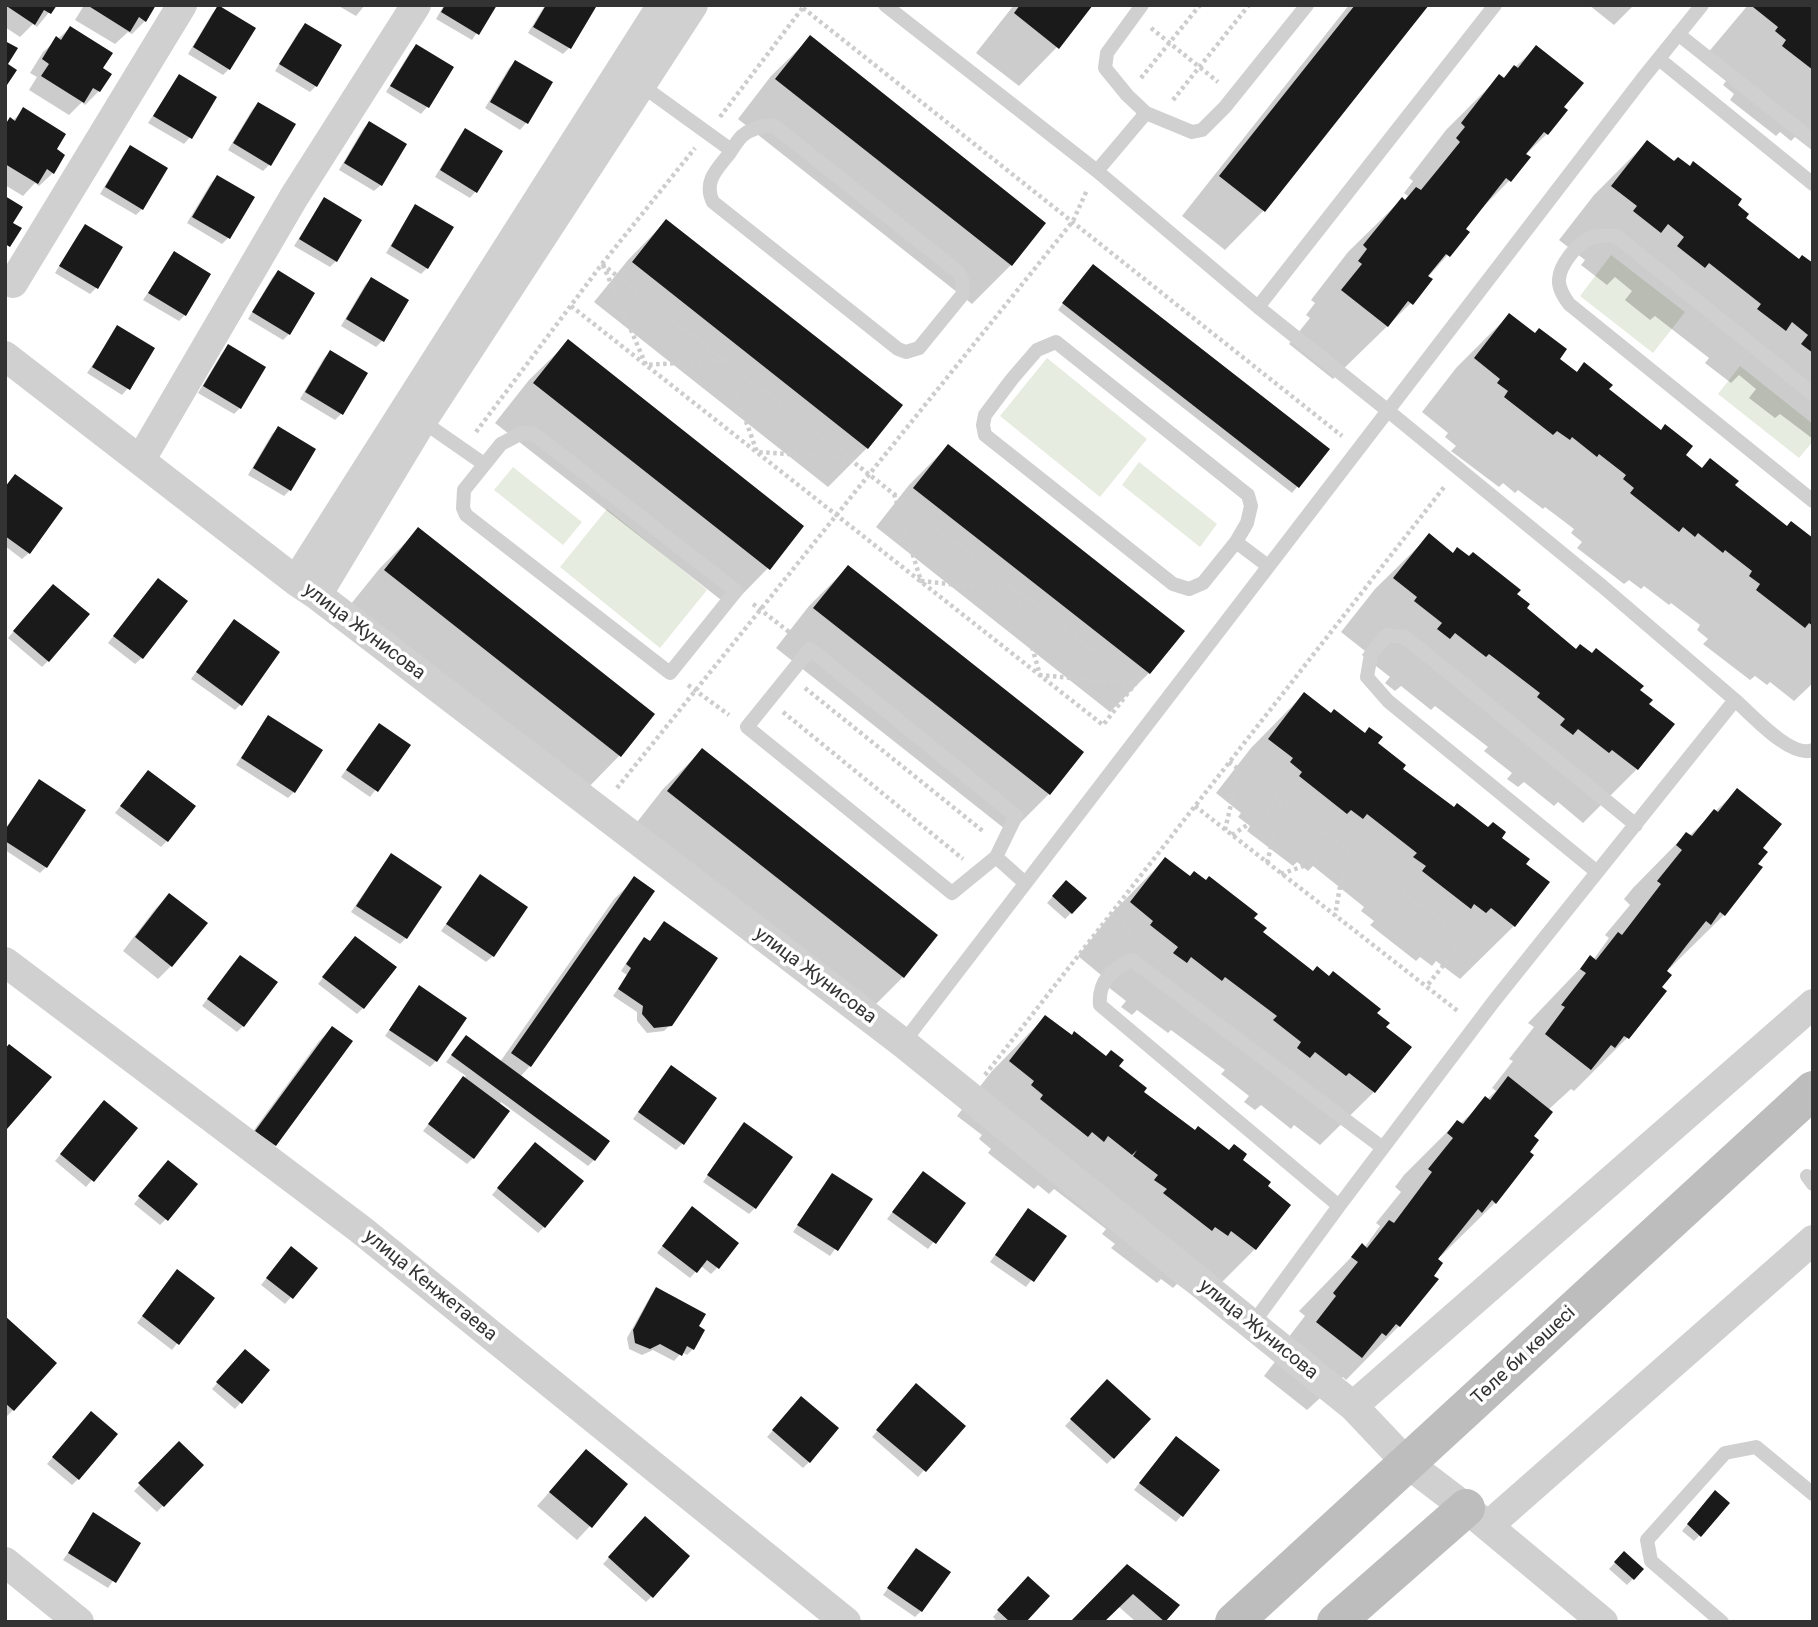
<!DOCTYPE html>
<html>
<head>
<meta charset="utf-8">
<style>
	body { margin:0 }
	#map { position:relative; width:1818px; height:1627px; overflow:hidden; background:#fff; font-family:Roboto,sans-serif }
	canvas { display:block }
	.frame { position:absolute; inset:0; border:7px solid #333; pointer-events:none }
</style>
</head>
<body>
<div id="map">
<canvas width="1818" height="1627"></canvas>
<div class="frame"></div>
</div>
<script>
const ctx = document.querySelector('canvas').getContext('2d');
ctx.lineJoin = 'round';
function paint(path, color) { ctx.fillStyle = color; ctx.fill(path, 'evenodd'); }
function trace(path, color, width, dash) { ctx.strokeStyle = color; ctx.lineWidth = width; ctx.lineCap = dash ? 'butt' : 'round'; ctx.setLineDash(dash || []); ctx.stroke(path); }
function label(font, color, halo, rows, align = 'center') {
  ctx.font = font + ' Roboto,sans-serif'; ctx.lineWidth = 7; ctx.setLineDash([]); ctx.textBaseline = 'middle'; ctx.strokeStyle = halo; ctx.fillStyle = color; for (const [text, x, y, turn = 0] of rows) {
    ctx.save(); ctx.translate(x, y); ctx.rotate((+turn || 0) * Math.PI / 180); ctx.textAlign = isNaN(turn) ? turn : align; if (halo) ctx.strokeText(text, 0, 0); ctx.fillText(text, 0, 0); ctx.restore();
  }
}
const green = new Path2D(`
	M1611,255L1685,312L1653,353L1580,296Z
	M1047,358L1147,439L1100,497L1000,416Z
	M1740,366L1813,424V441L1799,458L1718,394Z
	M1139,462L1217,524L1200,547L1122,485Z
	M513,467L582,522L563,545L494,490Z
	M607,509L707,590L660,648L560,567Z`);
const shadow = new Path2D(`
	M5,5H55L37,27L33,24L20,37L5,27Z
	M81,5H154L145,21L132,34L128,32L115,44L75,20L83,7Z
	M337,5H365L356,16Z
	M444,5H495L472,40L436,19Z
	M545,5H589L569,48L563,54L528,33Z
	M1014,5H1091L1057,47L1019,86L976,53Z
	M1349,5H1427L1263,211L1225,250L1182,216Z
	M1589,5H1634L1614,25Z
	M1748,5H1813V151L1795,137L1791,141L1780,132L1776,136L1730,100L1734,94L1723,85L1726,81L1701,61Z
	M218,7L229,69L223,75L188,54L212,14Z
	M305,25L316,86L310,92L275,71L299,31Z
	M70,28L101,69L109,74L99,91L85,105L82,102L69,115L29,90L37,77L30,73L43,52Z
	M810,38L1011,265L972,304L738,119L771,76Z
	M416,46L451,67L427,107L421,114L386,92L410,52Z
	M1537,47L1562,107L1547,134L1525,155L1528,157L1509,181L1473,217L1464,229L1468,232L1428,277L1411,303L1333,379L1289,344L1310,318L1306,315L1315,303L1311,300L1348,252L1402,199L1404,201L1408,196L1404,193L1413,181L1409,178L1446,130L1499,77L1502,79Z
	M515,62L551,83L526,123L520,130L485,108L509,68Z
	M179,76L190,137L184,144L148,123Z
	M258,104L294,125L269,165L263,171L228,150L252,110Z
	M24,110L54,150L53,173L39,186L35,183L23,196L5,185V124L10,120L12,121Z
	M369,123L381,185L374,191L339,170L363,129Z
	M465,130L476,191L470,198L435,177L459,137Z
	M1647,142L1735,205L1744,218L1799,261L1813,265V439L1780,414L1775,418L1749,398L1756,389L1739,375L1731,383L1705,363L1709,358L1655,316L1650,320L1625,300L1632,291L1615,277L1607,285L1581,265L1585,260L1559,240L1594,195Z
	M131,148L142,209L136,215L100,194L124,154Z
	M217,177L253,198L228,238L222,244L187,223L211,183Z
	M325,200L336,261L330,267L294,246L319,206Z
	M416,206L427,268L421,274L386,253L410,213Z
	M666,221L867,448L828,487L594,302L628,260Z
	M85,227L96,288L90,294L55,273L79,233Z
	M174,254L185,315L179,321L143,300Z
	M278,272L289,334L283,340L248,319L272,278Z
	M1087,272L1327,450L1292,493L1058,310Z
	M371,279L382,341L376,347L341,326L365,285Z
	M1509,315L1576,373L1584,364L1607,390L1683,455L1701,469L1733,486L1813,554V683L1794,701L1770,682L1767,685L1755,676L1750,680L1703,644L1708,639L1697,630L1700,625L1671,603L1669,605L1644,586L1641,589L1629,580L1624,584L1577,548L1582,542L1571,533L1574,529L1545,507L1543,509L1518,490L1515,493L1503,483L1499,487L1451,451L1456,446L1445,437L1448,433L1422,412L1456,368Z
	M118,327L128,388L122,395L87,373Z
	M568,342L768,568L730,607L495,423L529,380Z
	M229,347L240,408L234,414L198,393L222,353Z
	M330,352L341,414L335,420L300,399L324,358Z
	M279,428L290,490L284,496L248,475L272,434Z
	M948,446L1149,673L1110,712L876,527L909,485Z
	M5,487L29,553L22,559L5,546Z
	M419,529L653,714L619,756L581,795L346,610L380,568Z
	M1429,536L1453,554L1515,595L1524,609L1576,651L1638,691L1647,705L1672,724L1637,769L1583,823L1558,802L1554,806L1524,782L1518,787L1507,779L1512,773L1484,751L1488,747L1435,706L1431,710L1401,686L1395,691L1385,683L1390,677L1362,655L1365,651L1341,632L1375,589Z
	M848,567L1049,794L1010,833L776,648L809,606Z
	M152,586L142,658L135,664L108,643Z
	M48,592V661L42,667L8,638Z
	M228,627L241,704L235,710L191,679Z
	M1304,694L1330,715L1376,743L1401,769L1454,809L1499,838L1524,864L1548,883L1514,926L1460,979L1436,961L1432,966L1420,957L1416,961L1370,925L1374,921L1361,911L1364,907L1313,866L1308,871L1297,862L1293,866L1247,831L1250,826L1238,817L1241,813L1216,793L1251,748Z
	M268,717L294,792L288,798L236,765Z
	M373,731L409,746L370,797L341,777Z
	M702,750L903,977L864,1016L630,831L663,789Z
	M142,778L167,841L161,847L115,813Z
	M39,781L46,867L40,873L5,850V829Z
	M1737,791L1760,848L1756,864L1760,868L1724,915L1670,968L1668,967L1627,1038L1574,1091L1571,1089L1548,1110L1532,1136L1527,1153L1532,1156L1495,1203L1441,1256L1440,1255L1431,1276L1436,1279L1399,1326L1346,1380L1343,1377L1307,1410L1264,1376L1284,1350L1281,1347L1305,1316L1299,1311L1362,1246L1364,1248L1380,1226L1376,1223L1401,1192L1395,1187L1404,1175L1457,1122L1460,1124L1496,1091L1492,1088L1513,1061L1509,1059L1534,1027L1528,1023L1590,958L1593,960L1609,938L1605,935L1630,905L1624,899L1633,888L1686,834L1689,836Z
	M1165,859L1252,918L1261,932L1312,973L1375,1013L1384,1028L1409,1047L1374,1092L1320,1145L1294,1125L1291,1129L1261,1105L1255,1110L1244,1102L1249,1096L1221,1074L1225,1070L1171,1030L1168,1033L1137,1010L1132,1015L1121,1007L1126,1001L1098,979L1101,975L1078,956L1112,913Z
	M385,862L406,938L400,944L351,912Z
	M480,877L493,956L486,962L441,931Z
	M635,879L653,891L530,1066L520,1077L594,1160L588,1166L501,1102L473,1158L467,1164L423,1131L466,1076L446,1062L466,1037L500,1062L614,899Z
	M1060,888L1071,913L1065,919L1047,903Z
	M169,895L171,966L158,979L123,951L156,908Z
	M664,923L670,1025L664,1031L647,1033L637,1021V1012L613,996L627,975L621,971L638,945L644,939L649,943Z
	M349,944L363,1008L357,1014L318,984Z
	M234,963L243,1026L237,1032L202,1006Z
	M413,994L436,1061L430,1067L385,1036Z
	M1045,1017L1117,1066L1141,1092L1195,1132L1240,1160L1255,1249L1202,1302L1177,1284L1173,1288L1161,1279L1157,1283L1111,1248L1115,1244L1102,1234L1106,1229L1054,1189L1049,1194L1038,1185L1034,1189L988,1153L991,1149L979,1139L982,1135L957,1116L992,1071Z
	M332,1028L351,1041L275,1145L261,1158L243,1145L319,1041Z
	M5,1051L49,1077L5,1128Z
	M665,1074L682,1144L676,1150L633,1119Z
	M98,1109L136,1128L86,1187L55,1161Z
	M738,1131L755,1208L749,1214L703,1182Z
	M529,1150L544,1227L538,1233L492,1195Z
	M165,1166L166,1219L160,1225L134,1204Z
	M923,1173L964,1203L928,1249L887,1219Z
	M832,1175L870,1200L830,1256L793,1232Z
	M686,1215L717,1268L711,1274L701,1266L690,1278L657,1253Z
	M1022,1217L1065,1236L1026,1287L990,1262Z
	M285,1255L316,1269L285,1304L261,1285Z
	M172,1277L213,1298L172,1350L137,1323Z
	M657,1289L696,1327L693,1349L687,1355L682,1352L674,1361L653,1350L642,1355L629,1349L627,1338L651,1295Z
	M5,1319L13,1410L7,1416L5,1415Z
	M239,1357L241,1402L235,1409L212,1389Z
	M1107,1381L1149,1419L1107,1464L1065,1426Z
	M910,1392L963,1426L918,1477L872,1437Z
	M795,1405L809,1462L803,1468L767,1437Z
	M85,1420L78,1479L72,1485L47,1464Z
	M179,1444L201,1465L157,1512L134,1491Z
	M1170,1444L1218,1470L1176,1522L1134,1490Z
	M586,1451L590,1526L577,1540L537,1506Z
	M1709,1498L1700,1535L1694,1541L1682,1531Z
	M94,1515L139,1543L108,1588L63,1560Z
	M639,1524L652,1596L646,1602L603,1564Z
	M916,1550L921,1611L915,1617L883,1595Z
	M1624,1553L1642,1569L1627,1585L1609,1569Z
	M1127,1567L1178,1605L1163,1622H1136L1118,1606Z
	M1022,1584L1024,1622H998L993,1617Z`);
const building = new Path2D(`
	M5,5H57L51,14L44,10L35,25Z
	M87,5H156L146,22L139,17L130,32Z
	M218,5L256,28L230,70L193,47Z
	M445,5H497L479,35L441,12Z
	M546,5H593L596,7L571,49L533,27Z
	M1020,5H1093L1059,49L1014,13Z
	M1355,5H1429L1265,212L1219,176Z
	M1755,5H1813V70L1782,46L1786,40L1775,31L1778,27L1753,7Z
	M305,23L342,45L317,87L279,64Z
	M70,26L113,53L103,68L112,74L100,92L93,88L84,103L41,76L49,64L42,59L56,36L61,40Z
	M810,35L1046,223L1012,266L775,79Z
	M5,41L18,48L8,64L17,70L5,88Z
	M416,44L454,67L429,108L390,86Z
	M1536,45L1584,83L1564,107L1568,110L1548,135L1544,132L1526,154L1531,157L1511,182L1506,178L1466,229L1470,232L1450,257L1446,254L1428,276L1433,279L1413,305L1408,301L1388,327L1341,290L1362,264L1358,261L1367,249L1363,245L1402,197L1405,200L1416,187L1421,190L1439,168L1460,142L1456,138L1465,127L1461,123L1499,74L1504,78L1514,65L1518,68Z
	M515,60L553,82L528,124L490,102Z
	M179,74L217,97L192,139L153,116Z
	M258,102L296,124L271,166L233,143Z
	M23,107L66,134L57,149L65,155L54,174L47,169L38,184L5,164V125L10,117L15,121Z
	M369,121L407,144L382,186L344,163Z
	M465,128L503,151L477,193L440,170Z
	M1647,140L1674,161L1678,157L1690,166L1693,161L1742,199L1738,205L1749,214L1746,218L1799,259L1802,255L1813,263V353L1801,344L1808,335L1792,322L1786,331L1757,309L1761,304L1709,263L1705,268L1677,246L1684,237L1668,224L1661,233L1633,211L1637,206L1611,186Z
	M130,145L168,168L143,210L105,187Z
	M217,175L255,197L230,239L192,217Z
	M5,196L23,207L13,223L22,228L10,247L5,244Z
	M324,197L362,220L337,262L299,239Z
	M415,204L454,227L428,269L391,246Z
	M666,219L903,405L868,449L632,262Z
	M85,224L123,247L98,289L59,266Z
	M174,251L211,274L186,316L148,293Z
	M1093,264L1330,449L1299,488L1062,303Z
	M278,270L315,293L290,335L252,312Z
	M371,277L409,300L384,342L346,319Z
	M1509,313L1535,333L1539,328L1567,349L1560,359L1577,372L1584,362L1613,385L1609,389L1661,430L1665,424L1693,446L1686,455L1702,468L1710,458L1739,481L1735,485L1787,526L1791,521L1813,538V626L1809,623L1805,628L1756,590L1760,584L1749,576L1752,571L1725,550L1723,553L1698,533L1695,537L1683,527L1679,532L1630,493L1634,488L1623,479L1626,475L1599,454L1597,457L1572,437L1570,440L1557,431L1553,435L1504,397L1508,391L1497,383L1500,379L1474,358Z
	M117,325L155,348L130,390L92,367Z
	M568,339L804,526L770,570L533,383Z
	M228,344L266,367L241,409L203,386Z
	M330,350L368,373L343,415L305,392Z
	M278,426L316,449L291,491L253,468Z
	M948,444L1185,631L1150,674L913,488Z
	M15,474L63,508L30,554L5,536V487Z
	M418,527L655,714L621,757L384,570Z
	M1429,533L1453,553L1457,547L1469,556L1473,552L1521,590L1517,594L1530,604L1527,608L1576,649L1580,644L1592,653L1596,648L1644,686L1640,690L1653,700L1649,704L1675,724L1638,770L1612,750L1609,753L1578,729L1573,735L1560,725L1565,719L1537,697L1540,693L1489,654L1486,657L1455,633L1450,639L1437,629L1442,623L1414,601L1417,597L1393,578Z
	M848,565L1084,752L1050,795L813,608Z
	M158,578L188,601L143,659L113,636Z
	M53,584L90,614L49,662L13,631Z
	M234,619L280,652L242,706L196,672Z
	M1304,692L1331,713L1334,709L1365,733L1369,727L1383,737L1378,743L1406,765L1403,769L1454,807L1457,803L1488,827L1493,822L1506,832L1502,838L1530,859L1526,864L1550,882L1515,927L1491,908L1486,913L1474,904L1471,909L1422,871L1426,866L1413,857L1417,853L1367,814L1363,819L1351,810L1347,814L1299,776L1302,772L1290,762L1293,758L1268,739Z
	M268,715L323,750L295,793L241,758Z
	M379,723L411,745L378,792L346,770Z
	M702,748L938,935L904,978L667,791Z
	M148,770L196,806L168,842L120,806Z
	M39,779L86,810L47,868L5,841V830Z
	M1737,788L1782,824L1763,848L1768,852L1758,864L1763,867L1725,916L1720,912L1711,925L1706,921L1686,946L1667,971L1672,975L1662,987L1667,991L1629,1039L1624,1036L1615,1048L1611,1045L1591,1070L1545,1034L1565,1007L1561,1005L1586,973L1580,969L1590,955L1596,960L1618,932L1622,935L1661,884L1657,881L1682,850L1676,845L1686,832L1692,836L1714,809L1718,812Z
	M391,853L442,887L407,939L356,906Z
	M1165,857L1190,876L1194,871L1206,880L1209,876L1258,914L1254,918L1267,928L1263,932L1313,971L1317,966L1329,976L1333,971L1381,1009L1377,1013L1390,1023L1386,1027L1412,1047L1375,1093L1349,1073L1346,1076L1315,1052L1310,1058L1297,1048L1301,1042L1273,1020L1277,1016L1225,977L1222,981L1191,957L1187,963L1173,953L1178,947L1150,925L1153,921L1130,902Z
	M480,874L528,907L494,957L446,924Z
	M634,876L655,891L531,1067L511,1053Z
	M1066,880L1087,898L1072,914L1052,896Z
	M169,893L208,923L172,967L135,937Z
	M664,921L718,958L672,1026L654,1028L642,1014L643,1006L618,989L631,968L626,964L644,937L650,941Z
	M355,936L397,967L364,1009L322,977Z
	M240,955L278,982L244,1027L207,999Z
	M419,985L467,1018L437,1062L389,1030Z
	M1045,1015L1072,1035L1074,1031L1106,1056L1111,1050L1124,1060L1119,1066L1147,1088L1144,1092L1195,1130L1198,1126L1229,1150L1234,1144L1247,1154L1243,1160L1271,1182L1268,1186L1291,1205L1256,1250L1231,1231L1228,1236L1215,1227L1212,1231L1163,1193L1167,1189L1154,1180L1158,1175L1133,1156L1137,1150L1132,1155L1108,1136L1104,1142L1092,1132L1088,1137L1040,1099L1043,1095L1031,1085L1034,1081L1009,1061Z
	M332,1026L353,1041L276,1146L255,1131Z
	M466,1035L610,1141L595,1161L451,1055Z
	M9,1044L52,1077L7,1129L5,1049Z
	M671,1065L717,1098L684,1145L638,1112Z
	M463,1076L510,1111L474,1159L428,1124Z
	M1508,1076L1553,1112L1534,1136L1539,1140L1530,1152L1534,1155L1496,1204L1492,1200L1482,1213L1478,1209L1438,1259L1443,1263L1434,1276L1439,1279L1400,1327L1396,1324L1386,1336L1382,1333L1362,1358L1316,1322L1336,1296L1333,1293L1358,1262L1351,1257L1362,1243L1367,1248L1389,1220L1394,1223L1432,1172L1428,1169L1453,1138L1447,1133L1457,1120L1463,1124L1485,1096L1490,1100Z
	M104,1100L138,1128L94,1182L60,1154Z
	M744,1122L793,1157L756,1209L707,1175Z
	M535,1142L584,1181L545,1228L497,1188Z
	M168,1160L198,1184L168,1221L138,1196Z
	M923,1171L966,1203L936,1244L892,1212Z
	M832,1173L873,1199L838,1251L797,1225Z
	M692,1206L739,1243L719,1269L707,1260L697,1273L662,1246Z
	M1028,1208L1067,1236L1034,1282L995,1255Z
	M291,1246L318,1268L293,1299L266,1278Z
	M177,1269L215,1298L179,1345L142,1316Z
	M656,1287L706,1314L699,1326L705,1330L694,1350L687,1346L682,1356L660,1344L650,1349L635,1343L633,1330Z
	M5,1316L57,1363L14,1411L5,1403Z
	M245,1349L270,1370L242,1404L216,1382Z
	M1107,1379L1151,1419L1114,1459L1070,1419Z
	M916,1383L966,1426L926,1472L876,1430Z
	M801,1396L839,1428L810,1463L772,1430Z
	M91,1411L118,1434L79,1480L52,1457Z
	M1176,1436L1220,1470L1183,1517L1139,1483Z
	M179,1441L204,1465L164,1507L138,1483Z
	M586,1449L628,1484L592,1528L549,1492Z
	M1715,1490L1730,1503L1701,1537L1687,1524Z
	M93,1512L141,1543L116,1583L68,1553Z
	M645,1516L690,1556L653,1598L608,1557Z
	M916,1548L951,1572L922,1612L887,1588Z
	M1624,1551L1644,1569L1634,1580L1614,1562Z
	M1127,1564L1180,1605L1165,1622L1133,1594L1104,1622H1070Z
	M1028,1576L1050,1596L1026,1622H1010L997,1610Z`);
const path = new Path2D(`
	M803,8L1342,436
	M1151,28L1218,82
	M1141,78L1200,5
	M1173,100L1249,5
	M720,117L804,6
	M602,264L1135,684
	M603,265L646,365L724,360L757,452L848,458
	M571,306L1103,725L1142,675
	M476,432L602,264L695,148
	M894,494L921,581L1016,591L1040,675L1134,684
	M753,604L793,635
	M688,685L729,715
	M805,688L984,832
	M783,712L963,859
	M1229,762L1465,938L1426,987
	M617,788L1073,221L1087,190
	M1195,806L1459,1012
	M1225,830L1239,770
	M1232,835L1282,802L1267,863
	M1281,874L1346,851L1335,916
	M1111,914L1131,930V938
	M985,1075L1445,486`);
const service = new Path2D(`
	M885,5L1097,171L1258,307L1387,410L1602,586L1735,700L1494,1001L1339,1206
	M1142,5L1107,53L1105,68L1127,95L1146,113
	M1678,34L1813,141
	M1659,59L1813,184
	M641,85L731,150
	M773,125L958,272L962,279L963,294L919,348L906,352L898,349L713,202C703,182 717,169 729,154C733,148 737,141 742,136C751,128 762,126 773,125Z
	M1097,171L1146,113L1192,132L1202,130L1225,107L1307,5
	M1258,307L1495,5
	M1056,342L1248,495L1251,506L1247,523L1236,542L1203,583L1189,589L1173,584L985,435L983,425L985,415L1012,379L1037,350Z
	M1813,394L1616,236C1606,236 1597,234 1588,239C1576,245 1560,265 1559,279C1558,288 1564,297 1569,304L1813,501
	M422,421L484,464
	M522,433L534,434L736,591L670,673L466,515L463,508L464,490L501,444Z
	M1236,542L1268,566
	M1735,700C1751,714 1791,759 1813,750
	M996,857L952,893L747,727L810,649L1016,816L996,857L1025,883
	M1597,872L1388,701L1367,677L1371,654L1387,635L1405,637L1636,825
	M903,1043L1643,78L1702,5
	M1807,1176L1813,1184
	M1251,1326L1339,1206L1100,1005C1098,981 1112,969 1132,960L1383,1148
	M1722,1622L1651,1561L1647,1540L1725,1453L1756,1447L1813,1494`);
const minor = new Path2D(`
	M13,283L182,5
	M5,356L296,581L317,595L903,1043L1353,1406L1407,1463L1466,1508L1603,1622
	M141,459L294,197L416,5
	M296,581L662,5
	M317,595L422,421L693,5
	M5,962L360,1229L846,1622
	M1353,1406L1813,1004
	M1488,1526L1813,1240
	M5,1562L79,1622`);
const secondary = new Path2D(`
	M1234,1622L1813,1090
	M1336,1622L1466,1508`);
const streetNames = [
	["улица Жунисова",364,632,37],
	["улица Жунисова",815,976,37],
	["улица Кенжетаева",430,1286,39],
	["улица Жунисова",1258,1330,39],
	["Төле би көшесі",1524,1356,-43]
];
paint(green, '#e6ecdf');
paint(shadow, '#0003');
paint(building, '#1a1a1a');
trace(path, '#cdcdcd', 4.5, [3.5, 3.5]);
trace(service, '#d0d0d0', 14);
trace(minor, '#d0d0d0', 30);
trace(secondary, '#bdbdbd', 38);
label('19px', '#333', '#fff', streetNames);
</script>
</body>
</html>
